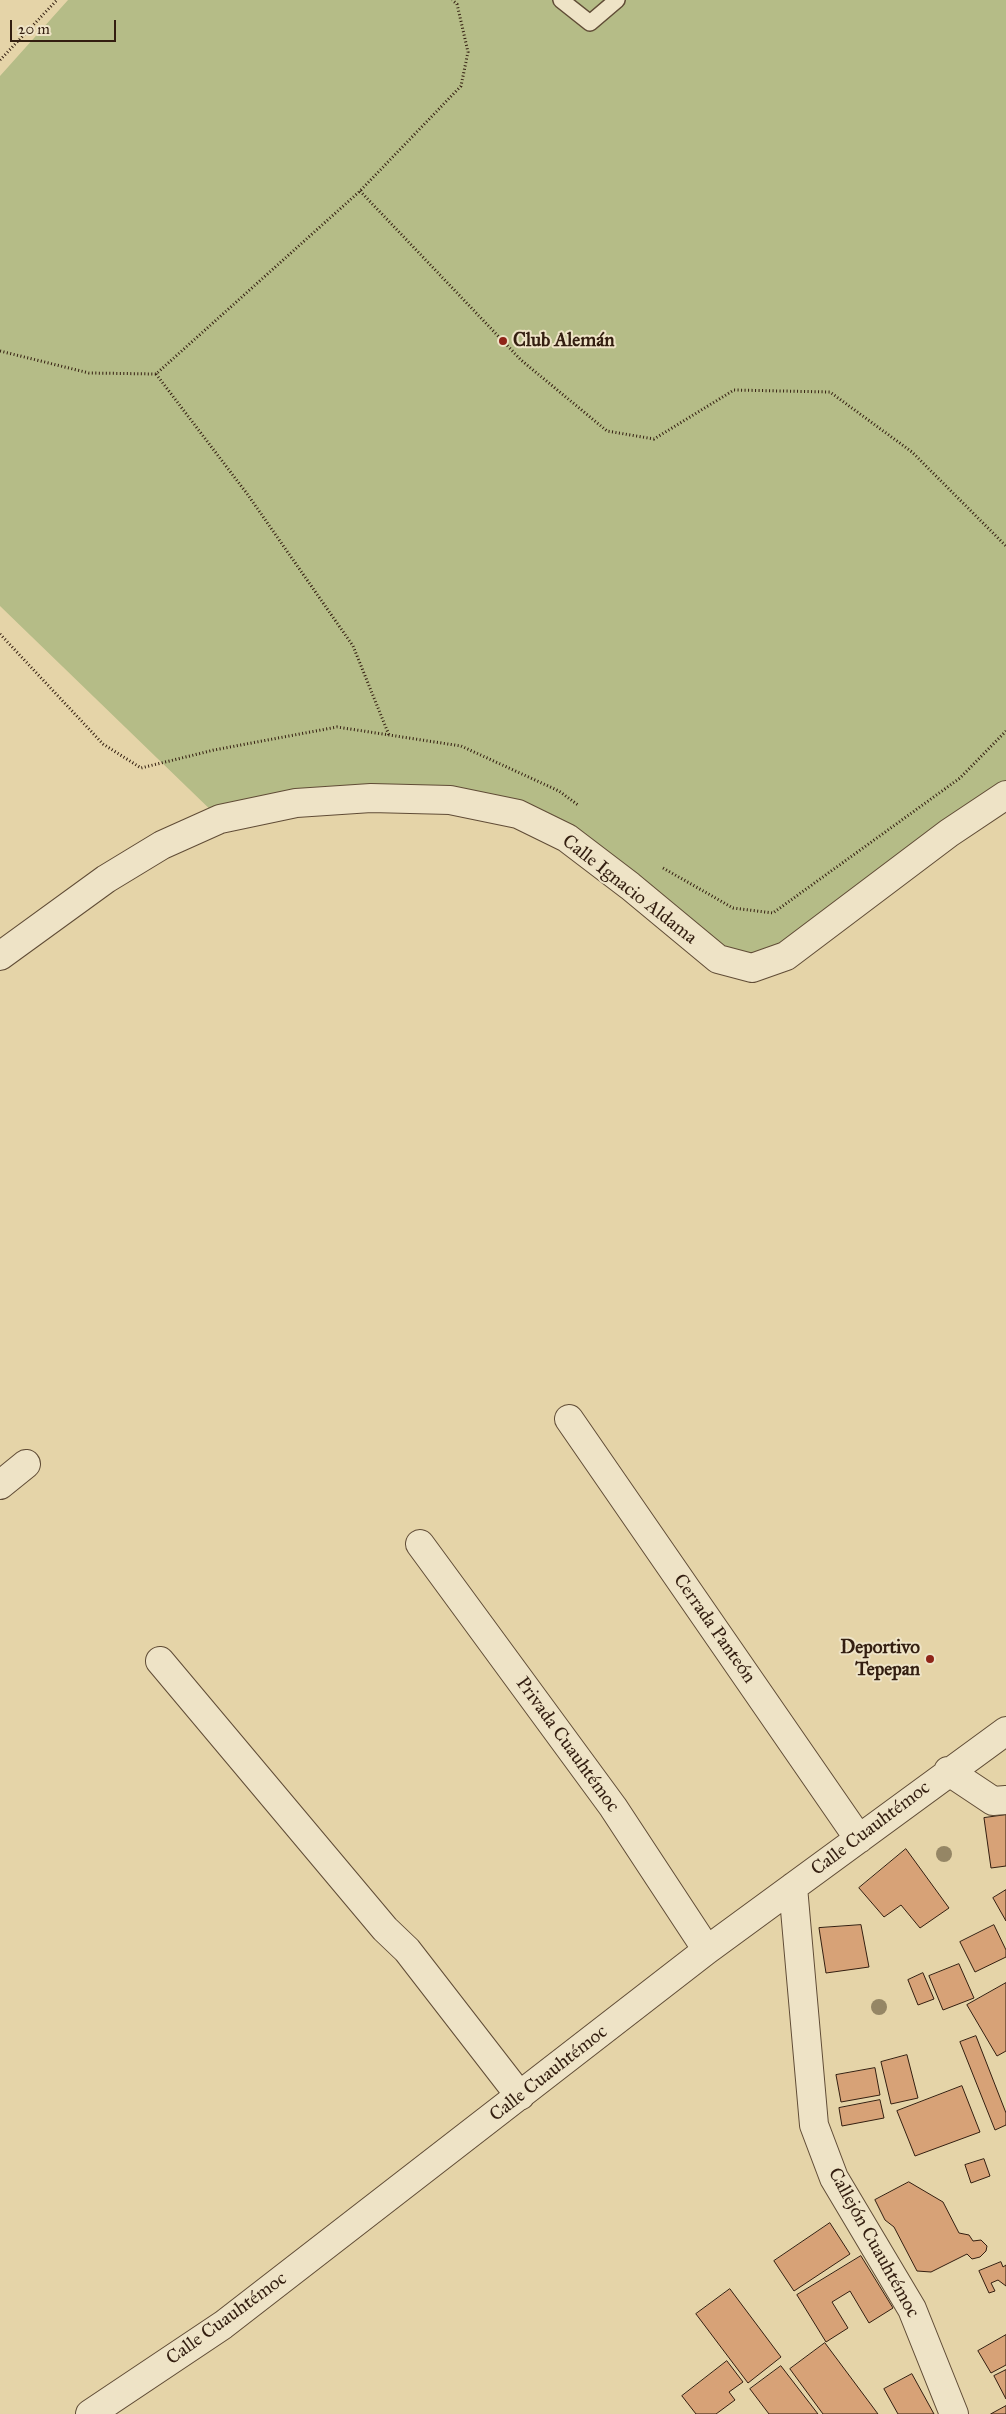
<!DOCTYPE html>
<html>
<head>
<meta charset="utf-8">
<style>
	body { margin:0 }
	#map { position:relative; width:1006px; height:2414px; overflow:hidden; background:#e5d4a8; font-family:"IM FELL Great Primer",serif }
	canvas { display:block }
	.scale { position:absolute; left:10px; top:20px; width:106px; height:22px; box-sizing:border-box; border:2px solid #331e10; border-top:0; padding-left:6px; font-size:15px; line-height:18px; white-space:nowrap; color:#331e10; -webkit-text-stroke:4px #eee3c6; paint-order:stroke }
</style>
</head>
<body>
<div id="map">
<canvas width="1006" height="2414"></canvas>
<div class="scale">20 m</div>
</div>
<script>
const ctx = document.querySelector('canvas').getContext('2d');
ctx.lineJoin = 'round';
function paint(path, color) { ctx.fillStyle = color; ctx.fill(path, 'evenodd'); }
function trace(path, color, width, dash) { ctx.strokeStyle = color; ctx.lineWidth = width; ctx.lineCap = dash ? 'butt' : 'round'; ctx.setLineDash(dash || []); ctx.stroke(path); }
function label(font, color, halo, rows, align = 'center') {
  ctx.font = font + ' "IM FELL Great Primer",serif'; ctx.lineWidth = 4; ctx.setLineDash([]); ctx.textBaseline = 'middle'; ctx.strokeStyle = halo; ctx.fillStyle = color; for (const [text, x, y, turn = 0] of rows) {
    ctx.save(); ctx.translate(x, y); ctx.rotate((+turn || 0) * Math.PI / 180); ctx.textAlign = isNaN(turn) ? turn : align; if (halo) ctx.strokeText(text, 0, 0); ctx.fillText(text, 0, 0); ctx.restore();
  }
}
const green = new Path2D(`
	M68,0H1006V795L752,968L567,838L450,800L220,819L0,606V76Z`);
const building = new Path2D(`
	M1006,1815V1866L991,1868L984,1818Z
	M906,1849L949,1908L920,1928L901,1905L884,1917L859,1888Z
	M1006,1890V1921L993,1898Z
	M861,1925L869,1967L826,1973L819,1928Z
	M994,1925L1006,1950V1957L975,1972L960,1942Z
	M959,1964L974,1998L943,2010L929,1976Z
	M923,1973L934,1999L918,2005L908,1980Z
	M1006,1983V2051L997,2056L967,2005Z
	M976,2036L1006,2113V2125L995,2130L960,2042Z
	M907,2055L918,2098L891,2104L881,2062Z
	M875,2068L880,2095L841,2102L836,2075Z
	M962,2086L980,2132L915,2156L897,2111Z
	M880,2100L884,2118L842,2126L839,2108Z
	M984,2159L990,2176L971,2183L965,2165Z
	M909,2182L943,2202L959,2233L969,2235L973,2241L981,2240L987,2246L986,2251L980,2257L972,2259L967,2254L931,2272L917,2271L894,2227L885,2220L875,2200Z
	M830,2223L850,2254L794,2291L774,2261Z
	M861,2256L893,2308L869,2323L850,2291L832,2302L848,2328L826,2342L797,2295Z
	M1001,2262L1003,2267L1006,2265V2286L998,2280L991,2283L995,2291L989,2293L979,2271Z
	M730,2289L781,2357L748,2383L696,2314Z
	M1006,2335V2365L991,2373L978,2351Z
	M825,2343L878,2414H823L790,2369Z
	M727,2361L743,2382L729,2392L735,2400L716,2414H696L682,2396Z
	M781,2366L818,2414H769L750,2389Z
	M1006,2370V2399L994,2376Z
	M912,2374L934,2414H898L884,2389Z
	M1006,2406V2414H991Z`);
const path = new Path2D(`
	M0,60L57,0
	M360,191L521,360L607,431L654,439L734,390L830,392L912,452L1006,546
	M0,351L89,373L156,374L360,191L461,86L468,52L457,4L452,0
	M156,374L248,495L353,646L389,735
	M0,634L103,744L141,768L214,750L337,727L461,746L559,791L578,805
	M663,868L733,908L773,913L960,778L1006,731`);
const lane = new Path2D(`
	M561,0L590,23L617,0`);
const street = new Path2D(`
	M0,956L106,879L162,845L220,819L296,803L371,798L450,800L518,814L567,838L630,886L718,959L752,968L786,956L949,833L1006,795
	M569,1419L859,1839
	M0,1485L26,1464
	M420,1544L613,1807L707,1950
	M160,1661L385,1929L407,1950L520,2096
	M948,1771L993,1801L1006,1800
	M793,1887L814,2125L834,2178L912,2309L954,2414
	M90,2414L223,2325L707,1950L1006,1731`);
const trees = [
	[944,1854],
	[879,2007]
];
const markers = [
	[503,341,5,"#8f2418"],
	[930,1659,5,"#8f2418"]
];
const poiNames = [
	["Club Alemán",513,341],
	["Deportivo",920,1648,"right"],
	["Tepepan",920,1670,"right"]
];
const streetNames = [
	["Calle Ignacio Aldama",629,890,38],
	["Cerrada Panteón",714,1629,55],
	["Privada Cuauhtémoc",567,1745,54],
	["Calle Cuauhtémoc",871,1829,-37],
	["Calle Cuauhtémoc",549,2074,-38],
	["Callejón Cuauhtémoc",873,2243,61],
	["Calle Cuauhtémoc",227,2319,-36]
];
paint(green, '#b5bc87');
paint(building, '#d7a277');
trace(building, '#331e10', 1);
trace(lane, '#604c36', 18);
trace(street, '#604c36', 30);
trace(path, '#331e10', 3, [1, 2.5]);
trace(lane, '#eee3c6', 15);
trace(street, '#eee3c6', 28);
ctx.fillStyle = '#958665';
for (const [x, y] of trees) { ctx.beginPath(); ctx.arc(x, y, 8, 0, 2 * Math.PI); ctx.fill(); }
for (const [x, y, r, color] of markers) { const dot = new Path2D(); dot.arc(x, y, r, 0, 2 * Math.PI); ctx.fillStyle = color; ctx.fill(dot); trace(dot, '#eee3c6', 2); }
label('bold 19px', '#331e10', '#eee3c6', poiNames, 'left');
label('19px', '#331e10', '#eee3c6', streetNames);
</script>
</body>
</html>
